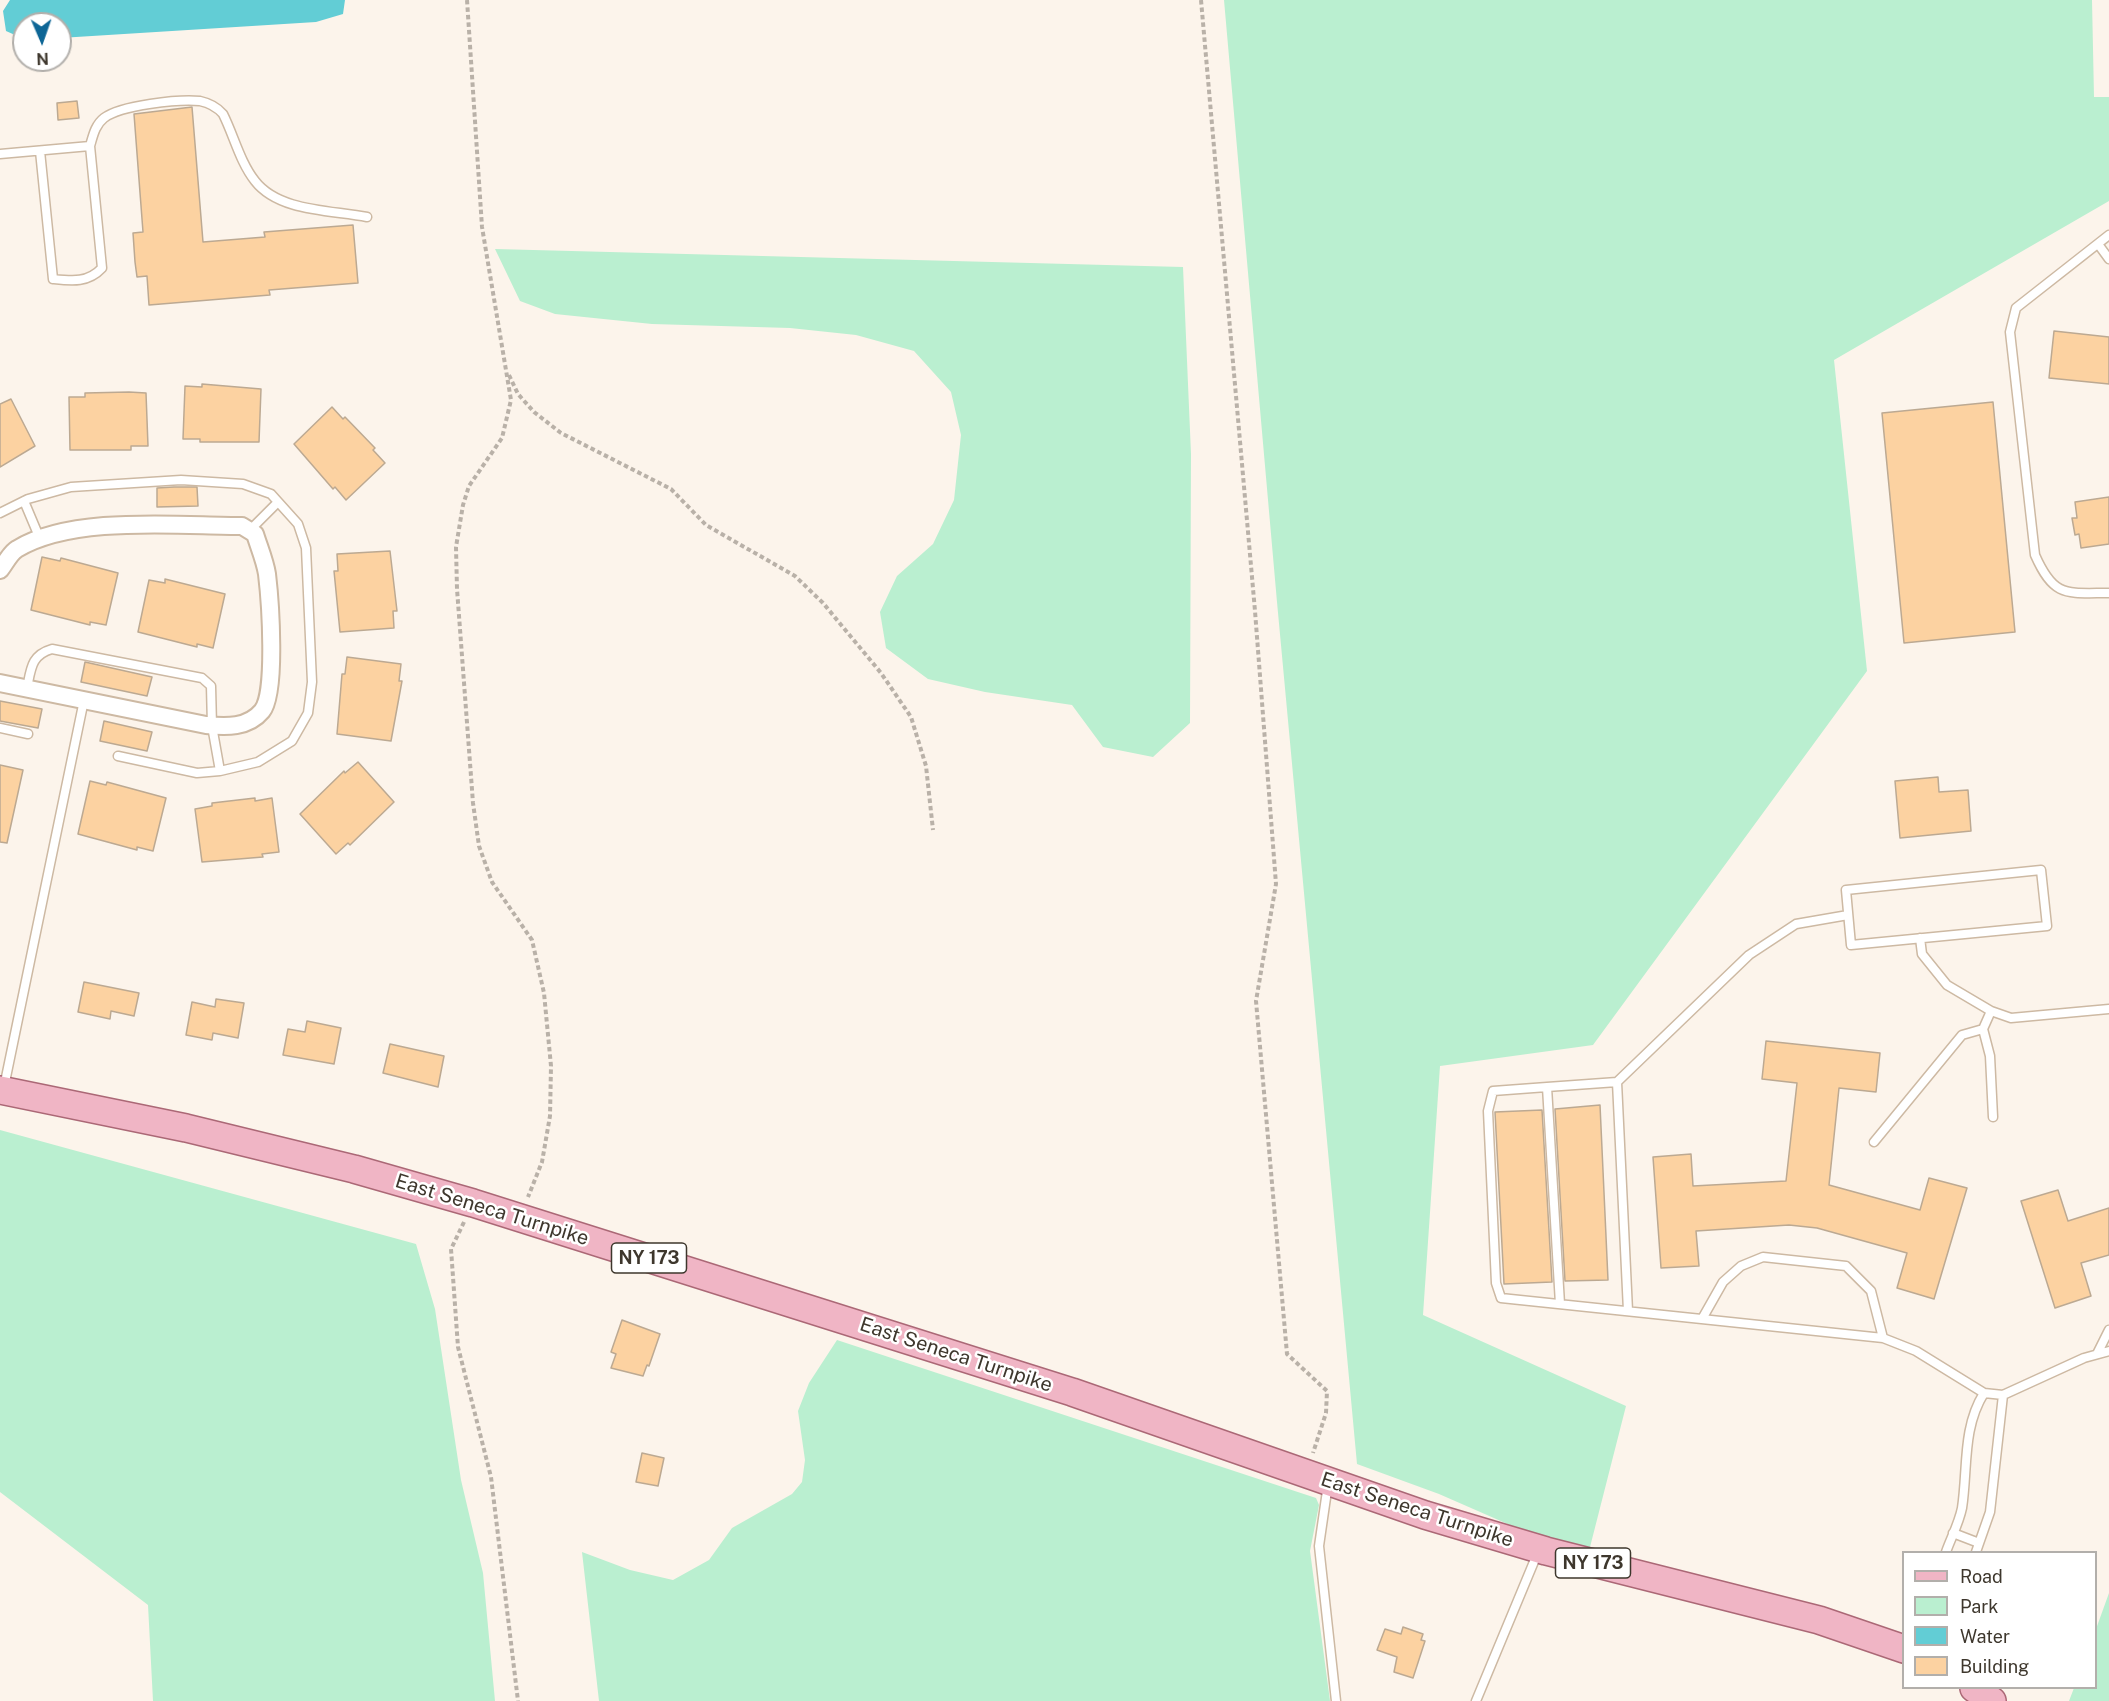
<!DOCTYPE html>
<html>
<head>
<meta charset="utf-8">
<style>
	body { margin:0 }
	#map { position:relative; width:2109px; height:1701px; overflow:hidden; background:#fcf4eb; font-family:"Public Sans",sans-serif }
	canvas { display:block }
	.legend { position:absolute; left:1902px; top:1551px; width:195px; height:138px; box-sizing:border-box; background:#fff; border:2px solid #b2afab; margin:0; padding:8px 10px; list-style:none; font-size:18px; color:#3e372d }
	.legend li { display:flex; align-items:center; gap:12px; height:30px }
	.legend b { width:30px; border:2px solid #b2afab }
	.north { position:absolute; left:12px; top:12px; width:60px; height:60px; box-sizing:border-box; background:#fff; border:2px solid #b2afab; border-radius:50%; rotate:178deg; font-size:16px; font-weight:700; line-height:24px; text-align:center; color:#3e372d }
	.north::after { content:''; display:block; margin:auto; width:21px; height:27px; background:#0e6696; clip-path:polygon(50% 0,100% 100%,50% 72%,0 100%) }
</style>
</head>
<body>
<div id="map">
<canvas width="2109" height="1701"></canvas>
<ul class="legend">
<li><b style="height:8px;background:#f0b5c5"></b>Road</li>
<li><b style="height:16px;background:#baefd0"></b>Park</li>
<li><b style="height:16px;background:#62cdd5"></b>Water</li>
<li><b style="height:16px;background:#fcd2a1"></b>Building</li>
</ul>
<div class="north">N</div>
</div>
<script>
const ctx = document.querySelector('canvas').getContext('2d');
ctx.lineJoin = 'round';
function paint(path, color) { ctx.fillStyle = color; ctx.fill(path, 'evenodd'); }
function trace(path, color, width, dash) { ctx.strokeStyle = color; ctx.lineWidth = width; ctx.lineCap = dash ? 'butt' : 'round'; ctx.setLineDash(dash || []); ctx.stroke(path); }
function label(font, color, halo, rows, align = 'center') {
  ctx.font = font + ' "Public Sans",sans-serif'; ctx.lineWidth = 5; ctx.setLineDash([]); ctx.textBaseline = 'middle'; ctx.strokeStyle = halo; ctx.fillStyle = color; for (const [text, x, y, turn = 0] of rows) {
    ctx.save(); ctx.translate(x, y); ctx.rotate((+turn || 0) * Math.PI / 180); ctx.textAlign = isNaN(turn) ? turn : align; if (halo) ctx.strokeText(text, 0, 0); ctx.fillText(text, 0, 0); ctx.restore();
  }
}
const green = new Path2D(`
	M1224,0H2092L2094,97H2109V201L1834,360L1867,671L1593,1045L1440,1066L1423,1315L1626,1406L1589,1551L1519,1529L1439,1494L1357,1464L1277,602Z
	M495,249L1183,267L1191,454L1190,723L1153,757L1103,747L1072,705L985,692L928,679L886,648L880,612L897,576L933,544L954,500L961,435L951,392L914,351L856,335L790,328L652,324L555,314L520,301Z
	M0,1130L416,1244L435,1309L461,1480L483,1573L495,1701H153L148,1605L0,1492Z
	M837,1340L1316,1498L1319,1505L1310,1551L1330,1701H599L582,1552L630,1570L673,1580L709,1560L732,1528L792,1494L802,1482L805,1460L798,1411L809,1383Z
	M2109,1593V1701H2069L2074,1688H2096V1629Z`);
const water = new Path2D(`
	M10,0H345L343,14L316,22L60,38V24H24V39L6,31L3,11Z`);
const building = new Path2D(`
	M77,101L79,118L58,120L57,103Z
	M192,107L203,242L265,237L264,232L353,225L358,283L269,290L270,295L149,305L147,276L137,277L135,262L133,233L143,232L134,114Z
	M2054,331L2109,337V384L2049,378Z
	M202,384L261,389L259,442H200V439H183L185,386L202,387Z
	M129,392L146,393L148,446H131V450H70L69,397H85V393Z
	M11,399L35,446L0,467V404Z
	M1993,402L2015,632L1904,643L1882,413Z
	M332,407L343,419L345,417L375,448L373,450L385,463L346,500L335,487L333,489L294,444Z
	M174,487H197L198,506L157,507V488Z
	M2109,497V544L2081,548L2079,534L2075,535L2072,518H2077L2075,502Z
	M390,551L397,611H393L394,628L340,632L334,571H338L337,554Z
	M42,557L60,561L61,558L118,573L106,625L90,622V625L31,610Z
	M165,579L225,594L213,648L197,644V647L138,632L149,580L165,583Z
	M347,657L401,664L399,681H402L391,741L337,734L342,674H345Z
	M85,662L152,677L147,696L81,682Z
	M0,701L42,709L38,728L0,721Z
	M104,721L152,732L147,751L100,741Z
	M358,762L394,802L350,845L348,843L336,854L300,814L344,771L345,773Z
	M0,765L23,770L7,843L0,842Z
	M1938,777L1939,792L1968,790L1971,831L1900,838L1895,781Z
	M90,781L106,785L107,782L166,798L153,851L137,847V850L78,834Z
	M255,798V801L272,798L279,852L262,854L263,857L202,862L195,809L212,806V803Z
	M84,982L139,993L134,1016L111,1011L110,1019L78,1012Z
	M216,999L244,1003L238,1038L213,1033L212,1040L186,1035L192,1002L215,1007Z
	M307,1021L341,1028L334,1064L283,1055L288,1029L305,1032Z
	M1766,1041L1880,1053L1876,1092L1839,1088L1829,1185L1920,1210L1929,1178L1967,1188L1934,1299L1897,1288L1907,1253L1817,1228L1789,1225L1696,1231L1699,1266L1661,1268L1653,1157L1691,1154L1693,1186L1786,1181L1797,1083L1762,1079Z
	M390,1044L444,1056L438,1087L383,1073Z
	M1600,1105L1608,1280L1565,1281L1555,1109Z
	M1542,1110L1552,1282L1504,1284L1495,1112Z
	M2058,1190L2068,1221L2109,1208V1255L2081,1263L2091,1296L2055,1308L2021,1201Z
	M622,1320L660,1334L649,1366L647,1365L643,1376L611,1368L616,1354L611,1352Z
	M642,1453L664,1458L658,1486L636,1482Z
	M1403,1627L1423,1634L1421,1640L1425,1641L1413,1678L1394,1672L1397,1657L1377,1650L1385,1629L1401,1634Z`);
const path = new Path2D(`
	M467,0L482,227L511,400L502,438L469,486L463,505L456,547L457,589L473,803L479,846L492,882L532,940L544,993L551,1066L550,1116L542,1162L528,1197
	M1201,0L1255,611L1276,884L1256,1001L1287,1354L1327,1391L1326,1413L1313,1453
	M509,375L518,394L534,412L561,433L671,489L706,525L795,576L823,603L881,673L911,717L926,766L933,830
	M464,1222L451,1249L458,1347L491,1477L518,1701`);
const lane = new Path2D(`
	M90,146C93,136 95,125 104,118C121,105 179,99 200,101C209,103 217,107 223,114C234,136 240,162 255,181C279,212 332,210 367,217
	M0,154L90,146L102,268C88,283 72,281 53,279L40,151
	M2109,235L2016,308L2010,332L2035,555C2054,598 2066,593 2109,593
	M2098,244L2109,259
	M24,501L40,539
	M0,513L28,499L71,487L181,480L243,484L271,494L298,524L306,548L312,682L308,713L292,741L258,762L220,771L212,726L211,686L202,678L52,649C31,655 31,669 27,688
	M249,531L278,502
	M0,728L28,734
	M118,756L197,773L220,771
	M2041,870L2047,926L1851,945L1846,890Z
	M1920,938L1922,954L1947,985L1991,1011L2011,1018L2109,1009
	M1983,1029L1990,1056L1993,1117
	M4,1087L84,700
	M1547,1087L1493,1091L1488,1111L1496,1283L1501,1298L1883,1338L1916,1351L1984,1393L2003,1395L2084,1358L2109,1351
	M1874,1142L1962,1035L1983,1029L1991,1011
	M1560,1304L1547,1087L1617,1082
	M1628,1311L1617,1082L1749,955L1796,924L1848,915
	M1702,1319L1723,1282L1741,1266L1763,1257L1846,1266L1871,1291L1883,1338
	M2097,1354L2109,1330
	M1328,1484L1319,1546L1336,1701
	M1953,1533L1979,1543
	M1946,1552C1951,1538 1959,1523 1962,1508C1968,1469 1962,1428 1984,1393
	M1976,1552L1990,1512L2003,1395
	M1476,1701L1538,1552`);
const street = new Path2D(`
	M0,570C5,564 10,553 17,549C73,515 178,526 242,526L255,534C259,547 265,561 267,574C270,599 277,693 262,711C248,728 226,727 206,725L0,683`);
const primary = new Path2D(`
	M0,1090L186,1128L354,1169L473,1203L1072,1392L1425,1515L1546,1551L1819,1620L1904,1649
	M1974,1688L1992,1701`);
const shields = [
	[649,1258,75],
	[1593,1563,75]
];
const shieldNames = [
	["NY 173",649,1258],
	["NY 173",1593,1563]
];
const streetNames = [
	["East Seneca Turnpike",492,1210,17],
	["East Seneca Turnpike",956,1355,18],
	["East Seneca Turnpike",1417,1510,18]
];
paint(green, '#baefd0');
paint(water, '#62cdd5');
paint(building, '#fcd2a1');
trace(building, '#bca992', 1.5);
trace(lane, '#cdb9a3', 11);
trace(street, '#cdb9a3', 20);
trace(primary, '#ab6876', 30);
trace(path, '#b9b1a8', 4, [4.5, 3]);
trace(lane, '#fff', 8);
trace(street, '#fff', 16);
trace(primary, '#f0b5c5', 27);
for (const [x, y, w] of shields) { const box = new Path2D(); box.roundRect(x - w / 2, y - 15, w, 30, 4.5); ctx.fillStyle = '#fff'; ctx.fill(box); trace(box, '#3e372d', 1.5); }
label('bold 18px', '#3e372d', null, shieldNames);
label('20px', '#3e372d', '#fff', streetNames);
</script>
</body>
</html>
